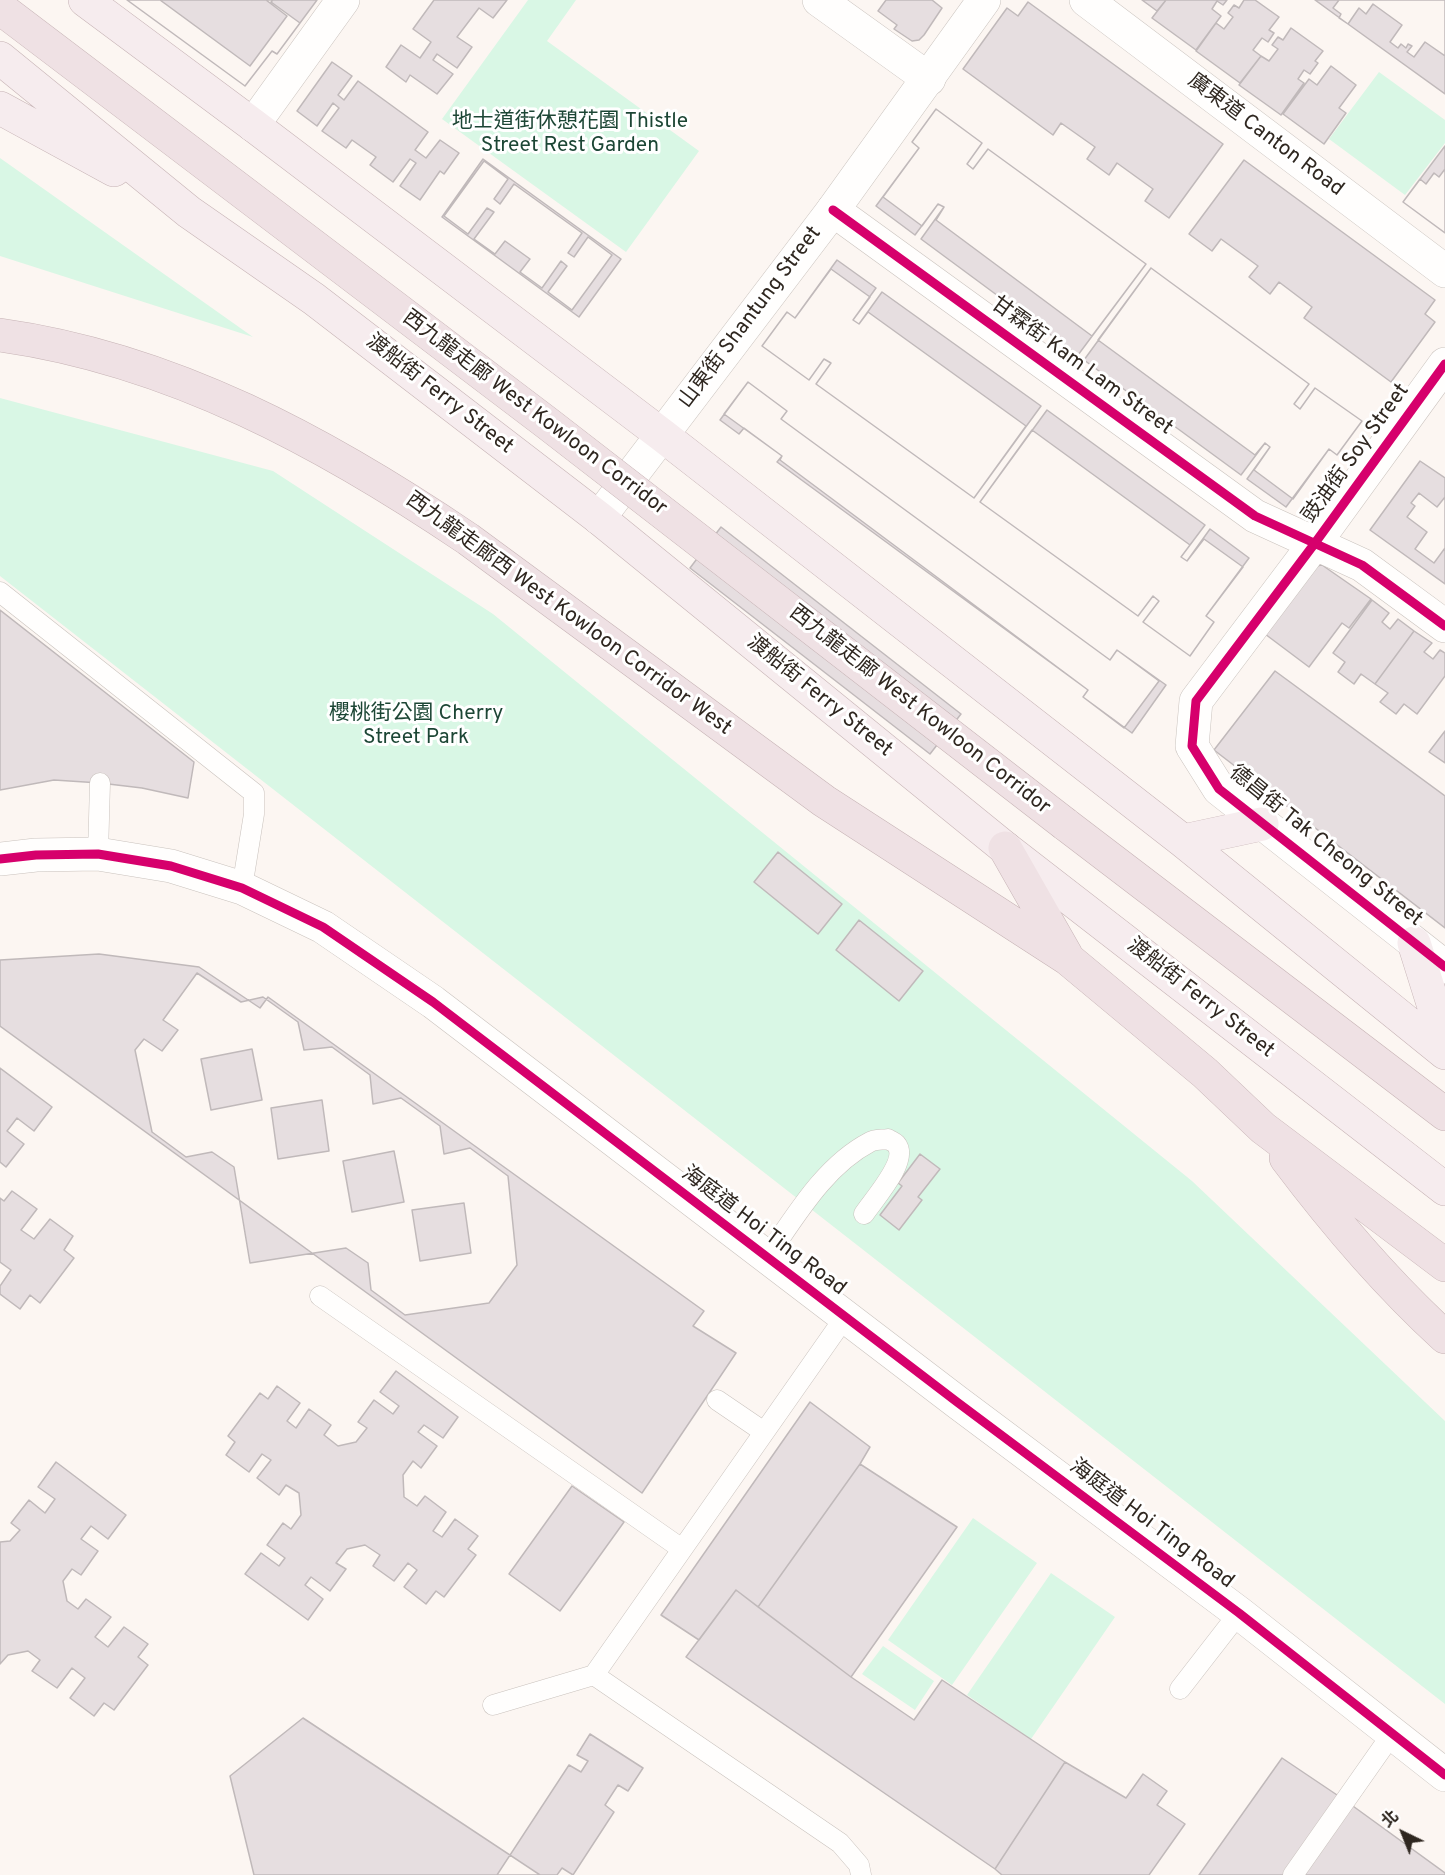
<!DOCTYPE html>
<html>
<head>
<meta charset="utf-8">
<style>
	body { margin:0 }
	#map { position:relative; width:1445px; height:1875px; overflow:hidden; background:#fcf6f2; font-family:Overpass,"Noto Sans TC",sans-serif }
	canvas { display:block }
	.north { position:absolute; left:1373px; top:1803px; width:60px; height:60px; -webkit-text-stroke:4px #fff; paint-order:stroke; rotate:317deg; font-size:16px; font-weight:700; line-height:24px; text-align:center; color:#2f2720 }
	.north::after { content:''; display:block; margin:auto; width:21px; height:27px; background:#2f2720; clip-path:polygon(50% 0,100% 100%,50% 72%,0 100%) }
</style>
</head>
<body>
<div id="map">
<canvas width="1445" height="1875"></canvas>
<div class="north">北</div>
</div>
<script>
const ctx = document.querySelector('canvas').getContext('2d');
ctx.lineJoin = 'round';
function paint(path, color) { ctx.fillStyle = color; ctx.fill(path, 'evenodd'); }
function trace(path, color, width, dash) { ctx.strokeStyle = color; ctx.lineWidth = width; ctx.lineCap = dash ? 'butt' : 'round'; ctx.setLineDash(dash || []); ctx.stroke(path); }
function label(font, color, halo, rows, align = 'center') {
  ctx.font = font + ' Overpass,"Noto Sans TC",sans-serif'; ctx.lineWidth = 6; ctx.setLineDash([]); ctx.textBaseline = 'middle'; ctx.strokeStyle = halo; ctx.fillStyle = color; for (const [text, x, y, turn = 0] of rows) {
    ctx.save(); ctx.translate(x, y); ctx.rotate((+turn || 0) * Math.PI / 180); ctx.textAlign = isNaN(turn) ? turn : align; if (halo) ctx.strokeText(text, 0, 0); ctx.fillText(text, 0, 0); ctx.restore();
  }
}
const green = new Path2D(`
	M528,0H576L547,41L699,151L626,252L442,119Z
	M1379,72L1445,120V143L1405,195L1329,139Z
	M0,158L253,337L0,256Z
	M0,398L273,471L493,614L1192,1181L1445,1421V1704L0,576Z
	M973,1518L1037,1563L952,1685L888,1640Z
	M1051,1573L1115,1617L1031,1739L967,1695Z
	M883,1646L934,1681L915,1710L862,1674Z`);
const building = new Path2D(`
	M127,0H273L271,2L300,23L277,54L272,51L245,86Z
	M127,0H317L277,54L272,51L245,86Z
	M160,0H266L287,16L250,66Z
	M434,0H507L493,18L479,8L457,37L472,47L457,68L437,54L433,60L453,74L437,94L410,75L406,82L386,67L401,45L420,58L431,42L413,29Z
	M886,0H932L942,8L924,35L919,40L912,41L894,29L897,25L878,11Z
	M1142,0H1166L1157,11Z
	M1166,0H1227L1223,5L1217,1L1212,9L1221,16L1196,50L1152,18Z
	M1244,0H1255L1279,17L1269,30L1274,33L1268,42L1262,38L1253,50L1261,56L1240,83L1196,51L1216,23L1224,29L1233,17L1228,13L1234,5L1239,8Z
	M1315,0H1445V94L1348,24Z
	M1339,0H1445V56L1425,42L1414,57L1407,52L1412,46L1408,44L1406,48L1401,44L1398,48L1390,42L1402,25L1373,4L1366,14L1359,8L1348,24L1339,18L1341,14L1333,8Z
	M1028,2L1223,144L1169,218L1145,201L1153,189L1117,163L1109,175L1087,159L1095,147L1061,123L1053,135L963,69L1007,8L1018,16Z
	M1291,28L1323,51L1315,61L1318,63L1310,74L1304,70L1298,79L1304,83L1281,115L1239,85L1261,56L1269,61L1278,49L1272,45L1278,37L1283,40Z
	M332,62L352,76L338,95L344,100L358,81L428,132L415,150L426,158L440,140L459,153L444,174L440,171L420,200L400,186L416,163L410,159L393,182L370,165L376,157L352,140L346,148L322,131L339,108L333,103L317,126L297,111Z
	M1331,66L1356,85L1339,108L1346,113L1324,144L1283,114L1309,79L1317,85Z
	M936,109L982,143L967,164L973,169L988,149L1146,264L1092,336L936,220L944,207L938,204L922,226L883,197L919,148L912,142Z
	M936,109L982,143L967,164L973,169L988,149L1146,264L1078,355L921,239L944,207L938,204L915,235L876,206L919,148L912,142Z
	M1445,146V233L1403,202Z
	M483,159L621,259L579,317L442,217Z
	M1244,160L1435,300L1425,314L1435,322L1391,382L1304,318L1312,307L1279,282L1270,294L1249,277L1258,266L1221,239L1212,251L1189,234Z
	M484,161L508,179L494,199L500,204L514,184L582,233L568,253L574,257L588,237L612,255L572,310L548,292L567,266L561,261L542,288L520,272L530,259L505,241L495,254L474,239L494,212L487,208L468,234L444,216Z
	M1445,169V233L1403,202L1420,179L1426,184L1434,173L1439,177Z
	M837,260L876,288L853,320L859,324L882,292L1041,406L974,498L816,384L831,363L824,359L809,380L762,346L787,312L795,318Z
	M1151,268L1309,384L1294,404L1300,409L1315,388L1362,421L1337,455L1329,449L1293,499L1254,470L1270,447L1265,443L1255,455L1098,340Z
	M1151,268L1309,384L1294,404L1300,409L1315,388L1362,421L1337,455L1329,449L1286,507L1247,479L1270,447L1265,443L1241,475L1084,360Z
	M831,269L870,297L853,320L859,324L868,312L1026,426L974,498L816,384L831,363L824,359L809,380L762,346L787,312L795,318Z
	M748,382L787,411L781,419L1110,660L1117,650L1159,681L1124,728L1083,697L1088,690L777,462L782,456L724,414Z
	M748,382L787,411L781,419L1110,660L1117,650L1166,685L1132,733L1083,697L1088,690L780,460L782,456L744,428L739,434L720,420Z
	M1047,410L1205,525L1181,557L1187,561L1210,529L1249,558L1206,616L1214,622L1190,656L1143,622L1159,601L1153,596L1138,616L980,502Z
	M1032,430L1190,545L1181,557L1187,561L1204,539L1243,567L1206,616L1214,622L1190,656L1143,622L1159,601L1153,596L1138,616L980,502Z
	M1420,461L1445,478V584L1370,530Z
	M1419,493L1437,507L1445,497V548L1434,563L1415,549L1427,532L1407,517L1415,506L1411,503Z
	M721,527L961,714L930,754L690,568Z
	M1322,565L1371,599L1349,628L1342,623L1309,667L1265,634L1316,566Z
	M1372,600L1389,613L1382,622L1390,629L1398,619L1414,631L1375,684L1361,674L1354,684L1338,672L1345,662L1333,653Z
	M0,610L194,762L188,798L142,788L100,783L54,780L0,790Z
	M1414,631L1432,643L1424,652L1433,659L1440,650L1445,653V676L1417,714L1404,704L1396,714L1380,702L1388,693L1375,684Z
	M1275,671L1445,796V928L1214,750Z
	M1445,731V763L1429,752Z
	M778,852L842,904L818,934L754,882Z
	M859,920L923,971L899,1001L836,950Z
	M99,954L199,967L260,1008L268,997L704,1311L693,1326L736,1353L642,1493L0,1026V960Z
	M197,973L241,1002L263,997L298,1022L304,1050L332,1047L370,1075L373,1104L401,1098L440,1126L444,1154L470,1148L508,1176L517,1265L489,1303L405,1315L371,1290L368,1263L346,1248L250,1263L234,1167L212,1152L186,1157L152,1132L135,1050L144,1039L162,1051L178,1030L163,1020ZM252,1049L262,1100L211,1110L201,1059ZM322,1100L329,1151L278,1159L271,1108ZM394,1151L404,1202L352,1212L343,1161ZM464,1203L471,1253L420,1261L412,1210Z
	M0,1068L52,1107L34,1131L17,1118L7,1131L24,1144L6,1167L0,1162Z
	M920,1154L940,1169L918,1197L922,1200L899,1230L880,1215L902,1186L898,1183Z
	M12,1191L37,1209L21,1230L34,1239L50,1219L73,1236L64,1250L74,1258L40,1303L30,1295L20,1309L0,1294V1286L11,1270L0,1262V1198L4,1201Z
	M396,1371L458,1417L443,1438L424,1425L418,1432L437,1446L421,1468L413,1461L403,1475L404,1497L417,1506L425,1496L446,1512L433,1531L442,1537L455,1519L478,1536L468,1549L476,1555L444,1597L436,1591L426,1604L404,1587L417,1570L408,1563L394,1581L373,1566L380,1555L365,1545L347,1549L336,1563L346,1569L330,1591L311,1577L305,1585L323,1599L308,1620L245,1574L261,1553L279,1566L285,1558L267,1545L283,1523L291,1529L301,1515L299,1493L286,1485L279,1495L257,1478L271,1460L262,1454L249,1472L226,1455L235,1442L228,1436L260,1393L268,1399L277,1386L300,1403L287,1421L296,1428L309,1409L331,1425L324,1435L338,1446L356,1442L367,1428L358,1422L374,1400L393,1414L399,1406L380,1392Z
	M810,1402L870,1447L860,1464L758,1607L736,1590L699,1640L661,1615Z
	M56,1462L126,1515L108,1539L91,1526L81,1539L98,1551L81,1575L72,1569L63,1581L67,1601L78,1609L86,1599L111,1617L95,1637L108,1647L124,1627L148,1644L138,1657L148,1665L114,1710L104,1703L94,1716L70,1698L85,1678L72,1668L57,1688L32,1671L40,1660L28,1651L8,1655L0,1664V1542L10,1541L20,1530L11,1523L29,1500L45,1513L55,1499L38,1487Z
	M860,1464L957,1527L851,1677L758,1607Z
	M572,1486L624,1522L560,1611L509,1574Z
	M736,1590L851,1677L914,1720L942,1680L1065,1762L995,1869L686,1657Z
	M303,1718L540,1875H254L230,1776Z
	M590,1734L643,1768L628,1791L618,1785L605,1805L614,1812L573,1875L562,1868L557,1875H497L569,1765L581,1772L588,1761L577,1755Z
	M1282,1758L1346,1801L1445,1873V1875H1199Z
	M1065,1762L1126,1798L1143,1774L1167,1791L1157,1805L1185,1824L1149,1875H1002L995,1869Z`);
const lane = new Path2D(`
	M0,592L254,793V814L242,888
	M98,854L100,783
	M767,1257C795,1217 824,1166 870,1142C875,1139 882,1140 888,1139C891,1141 894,1142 896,1144C910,1160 873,1200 864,1214
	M320,1296L682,1549
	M845,1317L594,1675L840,1843L859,1865L861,1875
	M717,1400L764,1432
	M1180,1689L1239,1613
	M493,1705L594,1675
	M1293,1875L1392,1734`);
const street = new Path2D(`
	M819,0L929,79
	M1086,0L1445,271
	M253,125L343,0
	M833,210L1255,516L1362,565L1445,626
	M1445,364L1315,543L1196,701L1192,746L1219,789L1445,967
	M0,859L36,855L98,854L171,866L242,888L323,927L433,1002L957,1402L1239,1613L1445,1775`);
const secondary = new Path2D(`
	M599,518L833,210L984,0`);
const primary = new Path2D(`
	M85,0L253,125L662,435L1183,841L1445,1053
	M0,58L189,212L314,299L599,518L1005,848L1445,1189
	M0,108L114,170
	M1183,841L1262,824
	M1414,943L1445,1042`);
const highway = new Path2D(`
	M0,335C172,359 326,443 468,539L824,801L1068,959L1205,1073L1263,1128L1445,1265
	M1065,824L1445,1114
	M1005,848L1066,955
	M1286,1158C1334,1222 1386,1283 1445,1337`);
const highwayBridge = new Path2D(`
	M0,8L547,423L1065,824`);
const cycleway = new Path2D(`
	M833,210L1255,516L1362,565L1445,626
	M1445,364L1315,543L1196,701L1192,746L1219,789L1445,967
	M0,859L36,855L98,854L171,866L242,888L323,927L433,1002L957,1402L1239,1613L1445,1775`);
const parkNames = [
	["地士道街休憩花園 Thistle",570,123],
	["Street Rest Garden",570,147],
	["櫻桃街公園 Cherry",416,715],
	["Street Park",416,739]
];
const streetNames = [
	["廣東道 Canton Road",1265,136,37],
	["山東街 Shantung Street",751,318,-53],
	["甘霖街 Kam Lam Street",1081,367,36],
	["渡船街 Ferry Street",439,395,38],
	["西九龍走廊 West Kowloon Corridor",534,414,37],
	["豉油街 Soy Street",1357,454,-54],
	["西九龍走廊西 West Kowloon Corridor West",568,615,36],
	["渡船街 Ferry Street",819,697,39],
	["西九龍走廊 West Kowloon Corridor",919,711,38],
	["德昌街 Tak Cheong Street",1325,847,39],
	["渡船街 Ferry Street",1200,999,38],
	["海庭道 Hoi Ting Road",763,1232,37],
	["海庭道 Hoi Ting Road",1151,1525,37]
];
paint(green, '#d9f7e5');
paint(building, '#e6dee0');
trace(building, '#c0b9ba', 1.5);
trace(lane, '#c9c2bd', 21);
trace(street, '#c9c2bd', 34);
trace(secondary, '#c9c2bd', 34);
trace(primary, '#c6b3b5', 34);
trace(highway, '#c6b3b5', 34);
trace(lane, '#fffefd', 20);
trace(street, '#fffefd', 33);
trace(secondary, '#fffefd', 33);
trace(primary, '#f6ecee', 33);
trace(highway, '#efe1e4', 33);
trace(highwayBridge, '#c6b3b5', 34, []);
trace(highwayBridge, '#efe1e4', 33);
trace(cycleway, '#d6006c', 9);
label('21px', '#1c4635', '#fff', parkNames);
label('21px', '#2f2720', '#fff', streetNames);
</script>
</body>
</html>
